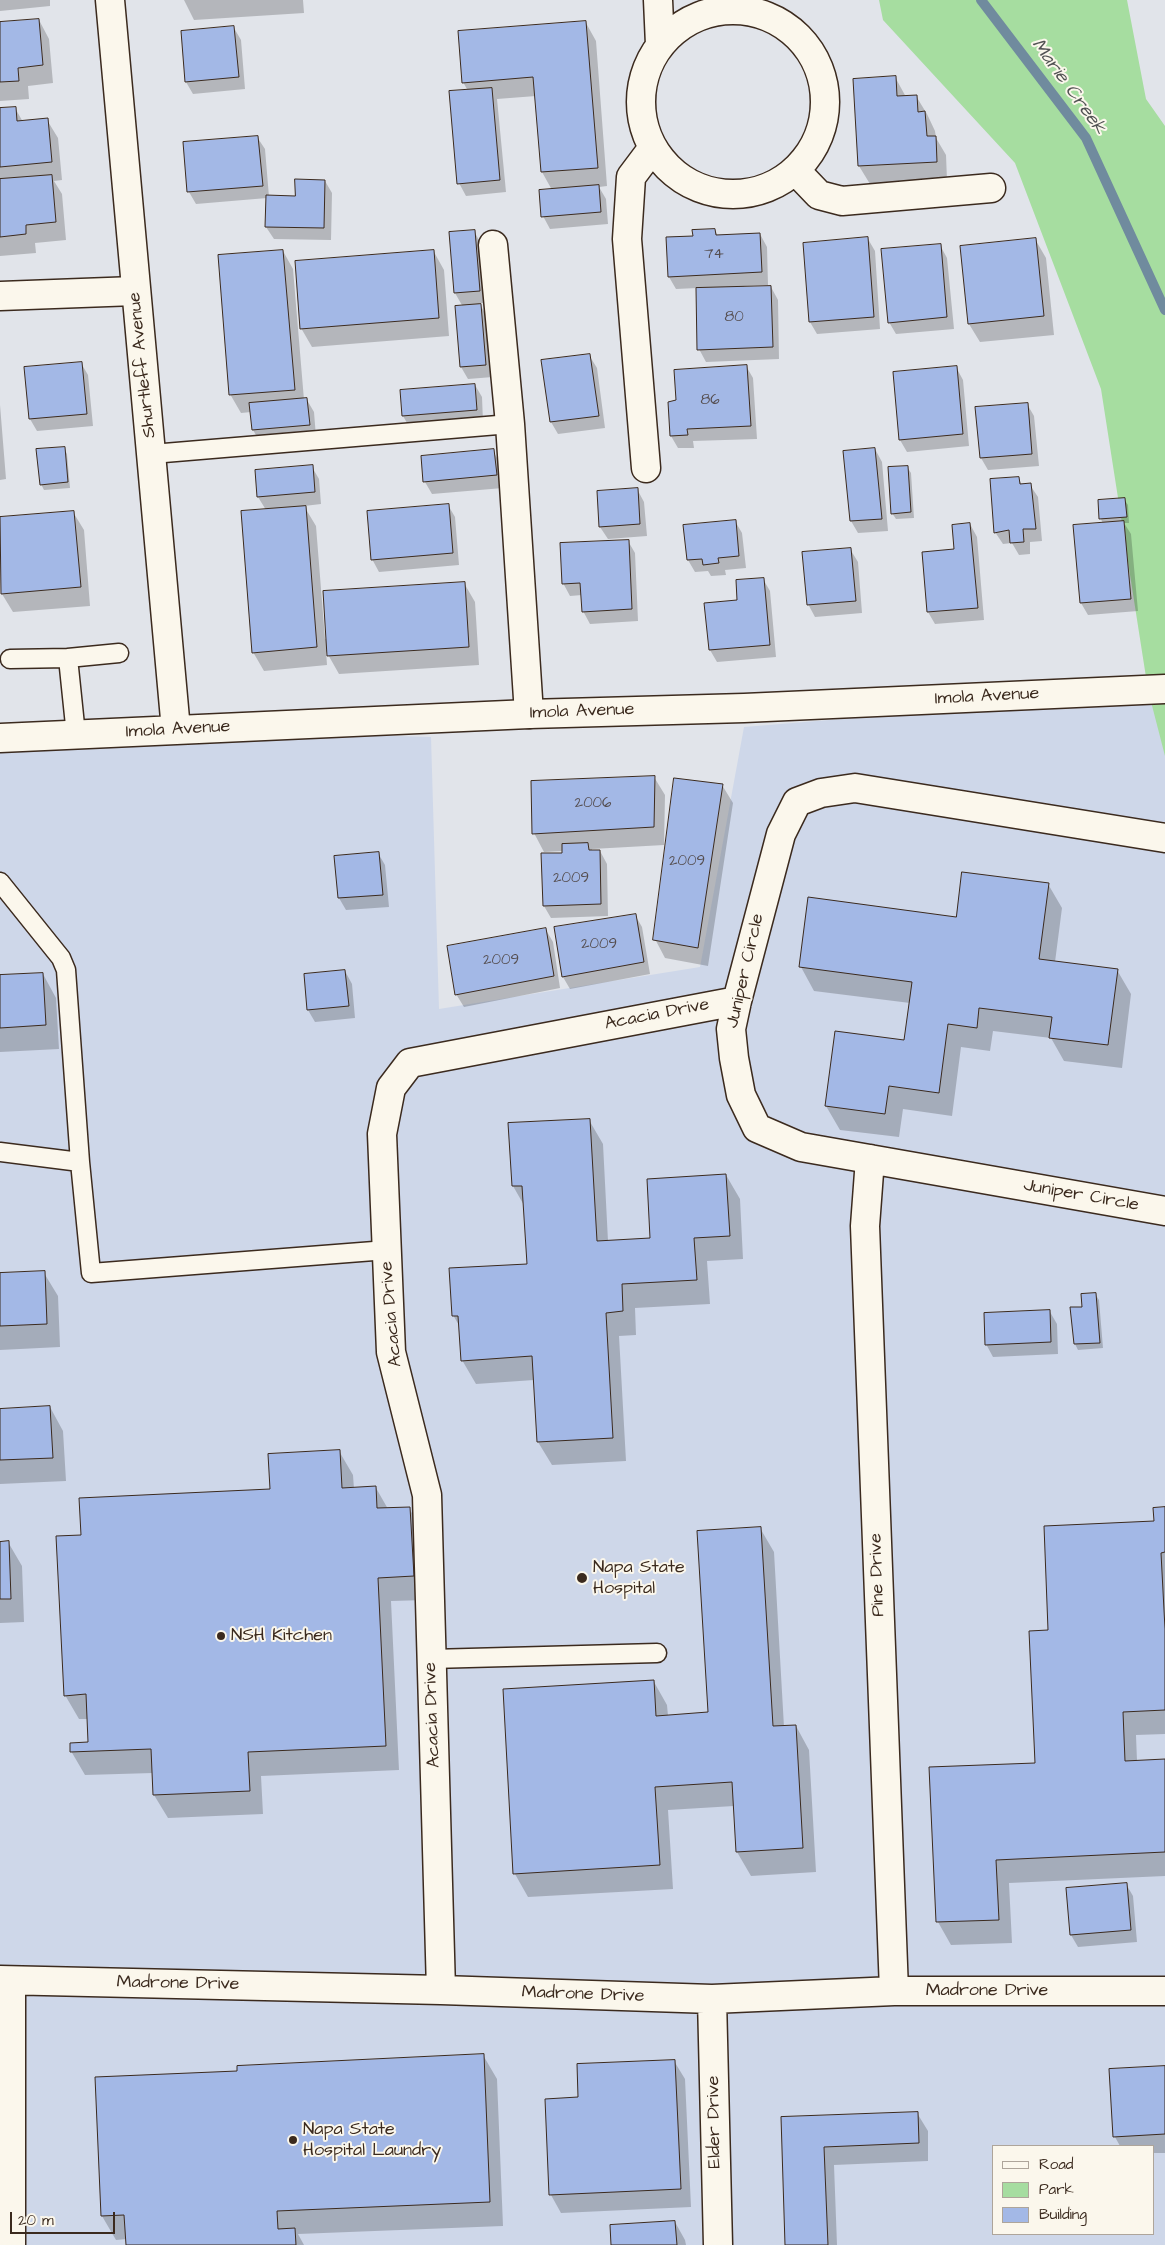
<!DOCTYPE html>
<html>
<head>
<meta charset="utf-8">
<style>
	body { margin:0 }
	#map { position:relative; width:1165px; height:2245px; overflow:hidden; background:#e1e4ea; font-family:"Architects Daughter",sans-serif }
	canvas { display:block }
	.legend { position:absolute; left:992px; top:2145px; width:162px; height:90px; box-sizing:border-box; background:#fbf7ec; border:1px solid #aea59a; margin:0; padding:6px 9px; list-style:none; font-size:15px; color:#3b2a1e }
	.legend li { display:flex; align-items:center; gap:10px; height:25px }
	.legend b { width:25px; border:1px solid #aea59a }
	.scale { position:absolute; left:10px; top:2212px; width:105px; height:22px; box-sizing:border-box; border:2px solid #3b2a1e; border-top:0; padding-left:6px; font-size:15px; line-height:18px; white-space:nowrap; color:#3b2a1e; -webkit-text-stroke:4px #fbf7ec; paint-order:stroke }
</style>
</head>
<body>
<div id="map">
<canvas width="1165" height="2245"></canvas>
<ul class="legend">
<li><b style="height:6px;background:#fbf7ec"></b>Road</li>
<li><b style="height:14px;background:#a6dda0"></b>Park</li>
<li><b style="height:14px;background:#a3b8e6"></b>Building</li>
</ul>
<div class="scale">20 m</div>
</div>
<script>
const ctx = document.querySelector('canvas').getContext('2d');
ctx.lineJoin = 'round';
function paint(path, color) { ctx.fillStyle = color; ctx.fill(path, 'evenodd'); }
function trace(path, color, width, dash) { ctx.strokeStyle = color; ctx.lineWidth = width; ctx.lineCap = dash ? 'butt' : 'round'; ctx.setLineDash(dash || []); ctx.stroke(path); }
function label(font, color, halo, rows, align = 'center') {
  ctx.font = font + ' "Architects Daughter",sans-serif'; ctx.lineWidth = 4; ctx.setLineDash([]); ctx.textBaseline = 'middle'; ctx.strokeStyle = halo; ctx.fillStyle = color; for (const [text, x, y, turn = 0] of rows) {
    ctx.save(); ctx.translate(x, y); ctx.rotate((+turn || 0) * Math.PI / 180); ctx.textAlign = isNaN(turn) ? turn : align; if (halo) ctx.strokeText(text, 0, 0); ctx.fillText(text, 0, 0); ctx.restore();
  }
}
const built = new Path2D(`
	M1165,689V2245H0V738L176,730L431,737L439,1009L700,967L744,727L939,711ZM994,2146H1154V2234H994Z`);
const green = new Path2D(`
	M879,0H1127L1146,99L1165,126V756L1148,690L1101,389L1015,163L883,20Z`);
const shadow = new Path2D(`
	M0,0H50V6L0,11Z
	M184,0H303L304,13L194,20Z
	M39,20L49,39L53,83L28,86L29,99L0,101V24Z
	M586,23L596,41L607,186L599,187L606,199L608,224L550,229L543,216L552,190L542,172L536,96L497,99L506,192L466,196L459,183L468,91L463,82Z
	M234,28L241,40L245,89L193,94L186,82Z
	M895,77L906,97L916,96L927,114L935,131L936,138L946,155L947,180L870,184L859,166Z
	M15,108L23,122L47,120L58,138L62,180L54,181L62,194L66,240L35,243L36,253L0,256V109Z
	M257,137L265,149L269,197H296L325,181L332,193L331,240L274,239L266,227L267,198L196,204L189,192L184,143Z
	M715,230L718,236L760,234L767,247L768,285L744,286L745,288L771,287L778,300L779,359L706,362L699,349L697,288L676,289L669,277L694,237Z
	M474,231L481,244L486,303H479L488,318L493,377L468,379L461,367L456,307H463L455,293Z
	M868,239L875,251L880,329L817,334L810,322L804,244Z
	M1035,239L1046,258L1054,335L980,342L969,324Z
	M940,245L947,258L954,329L896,334L889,322Z
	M283,251L293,269L304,400H307L314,412L316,437L260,442L253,430L251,412L241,413L230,394Z
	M434,252L444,270L449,336L312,347L301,328Z
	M589,355L597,368L605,428L558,434L551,422L542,361Z
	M81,363L88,375L93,426L37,431L30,419Z
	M746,366L753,378L757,439L693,441L694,448H678L671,436L669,403L677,401Z
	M956,367L963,380L969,446L907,452L900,440Z
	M475,385L482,397L483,422L410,428L403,416Z
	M1027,404L1034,416L1039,466L988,470L981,458Z
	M0,405L6,479L0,480Z
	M64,448L67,454L70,488L44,490L41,484Z
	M875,449L882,462L888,531L858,533L851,521L845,452Z
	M493,451L500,463L503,488L432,494L425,482L422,457Z
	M312,467L319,479L321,504L304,506L316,526L325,639L464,583L475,602L479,665L339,674L326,651L327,665L264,671L253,652L266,510L258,497Z
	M907,467L911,473L914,518L896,519L892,513Z
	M1019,479L1022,485H1030L1038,497L1042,541L1030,542V554L1019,555L1012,543L1003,544L995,532Z
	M637,489L644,502L647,536L608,539L600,527Z
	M1124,499L1128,505L1129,523H1124L1131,534L1138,611L1088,615L1081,603L1103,524L1101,519L1099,501Z
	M448,505L455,517L459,565L379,572L372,559Z
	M73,512L84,530L90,606L13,612L2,594L0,518Z
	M735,521L742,533L746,568L725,570L726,575L711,576L708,571L695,572L688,560Z
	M970,524L977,537L984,620L935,624L928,612L923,553L956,550Z
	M628,541L635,553L638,621L590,624L583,611L582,595L570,596L563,583Z
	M850,549L858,562L862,613L815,617L808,604Z
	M763,579L770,591L776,657L717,662L710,650L739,601Z
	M654,777L665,795L664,845L592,849V851H600L607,864L608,916L551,918L544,906L563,851L544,852L534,833Z
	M722,785L733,803L708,966L665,958L655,939Z
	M378,853L385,865L389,907L346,910L339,898L335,857Z
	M1048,884L1062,908L1055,962L1117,970L1131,994L1122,1068L1064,1061L1051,1038L993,1031L990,1051L961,1047L952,1116L903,1109L899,1137L840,1130L826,1106L905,1041L910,1003L814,991L801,967L957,918Z
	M635,915L642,927L650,974L570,989L563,977Z
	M546,930L553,942L560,988L464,1007L456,994Z
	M345,971L352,984L355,1018L315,1022L308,1010Z
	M43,974L56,998L59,1049L0,1052V977Z
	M589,1120L603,1144L608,1241L652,1239L726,1175L740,1199L743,1259L707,1261L710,1304L635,1308L636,1335L619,1336L626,1461L552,1465L538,1442L534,1380L476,1384L462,1360L460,1327L453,1315L528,1265L525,1207L513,1186L510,1124Z
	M44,1273L58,1296L60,1347L0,1350V1275Z
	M1095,1294L1099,1300L1103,1348L1078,1350L1075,1344L1072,1309L1083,1308Z
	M1050,1312L1057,1324L1058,1354L993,1357L986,1344Z
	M50,1407L63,1431L66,1481L0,1484V1410Z
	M339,1451L353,1475L354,1489L376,1488L388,1509L409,1508L423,1532L426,1600L391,1601L399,1770L261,1776L263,1814L168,1818L154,1795L153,1773L85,1775L71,1751L89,1743L88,1719H79L65,1695L82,1537L271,1490Z
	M1165,1508V1734L1136,1735L1137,1761L1165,1760V1876L1009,1883L1012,1943L951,1945L938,1922L1037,1764L1050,1631L1155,1522Z
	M760,1528L774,1552L784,1727L796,1726L809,1750L816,1872L751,1876L737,1852L734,1806L668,1810L673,1889L528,1897L515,1874L654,1682L667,1705L668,1716L710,1713Z
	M8,1542L22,1566L24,1622L0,1623V1543Z
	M1126,1884L1133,1896L1137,1942L1078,1947L1071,1935L1067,1889Z
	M483,2055L497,2079L503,2226L298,2234L304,2245H127V2239L116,2240L102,2216L238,2072Z
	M674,2061L685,2079L691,2207L561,2213L551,2195L579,2098Z
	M1165,2067V2153H1154V2146H1120L1115,2137Z
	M917,2113L928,2131V2161L834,2165L837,2245H786L782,2118Z
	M675,2222L685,2240L686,2245H613Z`);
const stream = new Path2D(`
	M981,0L1086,138L1165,310`);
const building = new Path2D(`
	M39,19L43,65L18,68L19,81L0,82V22Z
	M586,21L598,168L541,172L533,77L462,83L458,31Z
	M234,26L239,77L185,82L181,31Z
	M896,76L897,96L917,95L918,112L925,111L927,136H936L937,162L858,166L853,79Z
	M492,88L500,180L457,184L449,91Z
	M16,107L17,121L48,118L52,162L0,167V108Z
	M258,136L263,186L187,192L183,142Z
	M52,175L56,222L26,225V234L0,237V179Z
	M295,179L325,180L324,228L265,227L266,195L295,196Z
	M599,185L601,212L541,217L539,190Z
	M715,229L716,235L760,233L762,272L668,277L666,237L693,236L692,230Z
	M475,230L480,291L454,293L449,232Z
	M868,237L874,317L809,322L803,243Z
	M1036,238L1044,316L968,324L960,246Z
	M941,244L947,317L888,323L881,249Z
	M283,250L295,390L229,395L218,255Z
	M434,250L439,318L300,329L295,261Z
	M771,286L773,347L697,350L696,288Z
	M481,304L486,365L460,367L455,306Z
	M590,354L599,416L550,422L541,360Z
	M82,362L87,414L29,419L24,367Z
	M747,365L751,426L687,429L688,435L670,436L668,402L676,400L674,370Z
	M957,366L963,434L899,440L893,372Z
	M475,384L477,410L402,416L400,390Z
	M307,398L310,425L252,430L249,403Z
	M1028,403L1032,454L980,458L975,407Z
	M65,447L68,482L40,485L36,449Z
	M875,448L882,519L850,521L843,451Z
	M494,449L497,475L423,482L421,456Z
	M313,465L315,492L257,497L255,470Z
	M908,466L911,512L891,514L888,467Z
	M1019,477L1020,484L1031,483L1036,529H1023L1024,542L1010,543L1009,530L994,533L990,479Z
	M638,488L640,524L599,527L597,491Z
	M1125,498L1127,517L1099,519L1098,500Z
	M449,504L453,553L371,560L367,511Z
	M306,506L317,647L252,653L241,511Z
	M74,511L81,587L1,594L0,517Z
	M736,520L739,556L718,558L719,563L703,565L702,559L687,560L683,525Z
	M1124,521L1131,599L1080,603L1073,525Z
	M970,523L978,608L927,612L922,552L954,549L952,525Z
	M629,540L632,609L582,612L580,583L562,584L560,543Z
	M851,548L856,601L807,605L802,552Z
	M764,578L770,645L709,650L704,603L737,600L736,580Z
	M465,582L469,647L327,656L323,591Z
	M655,776L654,827L532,834L531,781Z
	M674,778L723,784L698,948L653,940Z
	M588,843L589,850H600L601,904L543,906L541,853H562V844Z
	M379,852L383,895L338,898L334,856Z
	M962,872L1049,883L1039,959L1118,969L1108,1045L1049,1038L1052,1017L979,1008L977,1028L948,1024L939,1093L889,1086L885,1114L825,1106L835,1031L904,1040L912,982L799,967L808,897L956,917Z
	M636,914L644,962L562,977L554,927Z
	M546,928L554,976L455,995L447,946Z
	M345,970L349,1006L307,1010L304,974Z
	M43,973L46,1025L0,1028V975Z
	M590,1119L597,1241L650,1238L647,1179L726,1174L730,1236L694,1238L697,1280L622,1284L623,1311L606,1313L613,1438L537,1442L532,1356L461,1361L458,1316H452L449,1268L527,1264L522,1186H512L508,1123Z
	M45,1271L47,1324L0,1326V1273Z
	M1096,1293L1100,1343L1074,1344L1070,1307H1082L1081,1294Z
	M1050,1310L1051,1342L985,1345L984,1313Z
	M50,1406L53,1458L0,1460V1409Z
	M340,1450L342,1488L376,1486L377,1508L410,1507L414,1576L378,1578L386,1746L248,1752L250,1791L153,1795L151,1749L70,1752V1743L88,1742L86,1694L64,1696L56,1536L81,1535L79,1498L270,1489L268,1454Z
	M1165,1507V1552L1161,1553L1165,1629V1710L1123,1712L1125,1761L1165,1759V1852L996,1860L999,1920L936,1922L929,1767L1035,1763L1029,1631L1048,1630L1044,1526L1154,1521L1153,1508Z
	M761,1527L773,1726L796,1725L803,1848L736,1852L732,1782L655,1787L660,1865L513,1874L503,1689L654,1680L656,1716L708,1712L697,1531Z
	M9,1541L11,1599H0V1542Z
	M1127,1883L1131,1930L1070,1935L1066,1888Z
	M484,2054L490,2202L277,2211L278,2229L295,2228L296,2245H126L124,2215L101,2216L95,2077L237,2071V2066Z
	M675,2060L681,2189L549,2195L545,2099L578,2097L577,2064Z
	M1165,2066V2134L1113,2137L1109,2069Z
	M918,2112L919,2143L824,2147L828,2245H785L781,2117Z
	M675,2221L677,2245H611L610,2225Z`);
const lane = new Path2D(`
	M152,454L510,424
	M68,658L76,735
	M10,659L68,658L119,653
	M0,882L61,958L66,970L80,1162L91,1273L387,1250
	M0,1152L80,1162
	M431,1659L657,1653`);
const street = new Path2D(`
	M658,0L660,45
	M641 102a92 92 0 1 1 184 0a92 92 0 1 1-184 0Z
	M796,171L819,195L842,201L991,188
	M493,245L510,424L529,714
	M0,296L135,291
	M646,468L627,239L631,177L652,149
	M1165,838L855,788L821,793L797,802L781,834L737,1001L731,1029L734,1058L741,1095L757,1128L801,1147L1165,1211
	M870,1159L865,1226L894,1991
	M0,1980L441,1990L712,1999L894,1991H1165
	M11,1981V2245
	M441,1990L427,1495L391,1352L382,1134L391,1088L410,1063L737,1001
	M712,1999L718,2245`);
const secondary = new Path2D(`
	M110,0C131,244 154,487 176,730
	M0,738L529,714L744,708L1165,689`);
const markers = [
	[582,1578,6,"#3b2a1e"],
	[221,1636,5,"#3b2a1e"],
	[293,2140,5,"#3b2a1e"]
];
const numberNames = [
	["74",714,255],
	["80",734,318],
	["86",710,401],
	["2006",593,804],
	["2009",687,862],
	["2009",571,879],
	["2009",599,945],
	["2009",501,961]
];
const streetNames = [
	["Shurtleff Avenue",143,365,-96],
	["Imola Avenue",987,697,-3],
	["Imola Avenue",582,712,-2],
	["Imola Avenue",178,730,-3],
	["Juniper Circle",746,971,-77],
	["Acacia Drive",657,1015,-11],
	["Juniper Circle",1081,1196,10],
	["Acacia Drive",392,1314,-95],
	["Pine Drive",878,1575,-92],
	["Acacia Drive",433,1715,-92],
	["Madrone Drive",178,1984,1],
	["Madrone Drive",987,1991],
	["Madrone Drive",583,1995,2],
	["Elder Drive",715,2122,-91]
];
const poiNames = [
	["Napa State",593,1568],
	["Hospital",593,1589],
	["NSH Kitchen",231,1636],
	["Napa State",303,2130],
	["Hospital Laundry",303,2151]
];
const waterNames = [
	["Marie Creek",1068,87,54]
];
paint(built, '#ced7e9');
paint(green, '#a6dda0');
paint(shadow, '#0003');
trace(stream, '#708b9e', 10);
paint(building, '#a3b8e6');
trace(building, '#3b2a1e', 1);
trace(lane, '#3b2a1e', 21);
trace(street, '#3b2a1e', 31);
trace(secondary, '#3b2a1e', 31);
trace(lane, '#fbf7ec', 18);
trace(street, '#fbf7ec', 28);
trace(secondary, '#fbf7ec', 28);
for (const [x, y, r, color] of markers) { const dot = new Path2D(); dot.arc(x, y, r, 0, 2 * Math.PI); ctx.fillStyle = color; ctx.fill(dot); trace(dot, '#fbf7ec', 2); }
label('15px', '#554e50', null, numberNames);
label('18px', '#3b2a1e', '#fbf7ec', streetNames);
label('18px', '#3b2a1e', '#fbf7ec', poiNames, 'left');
label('italic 19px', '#515253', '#fbf7ec', waterNames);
</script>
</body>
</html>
